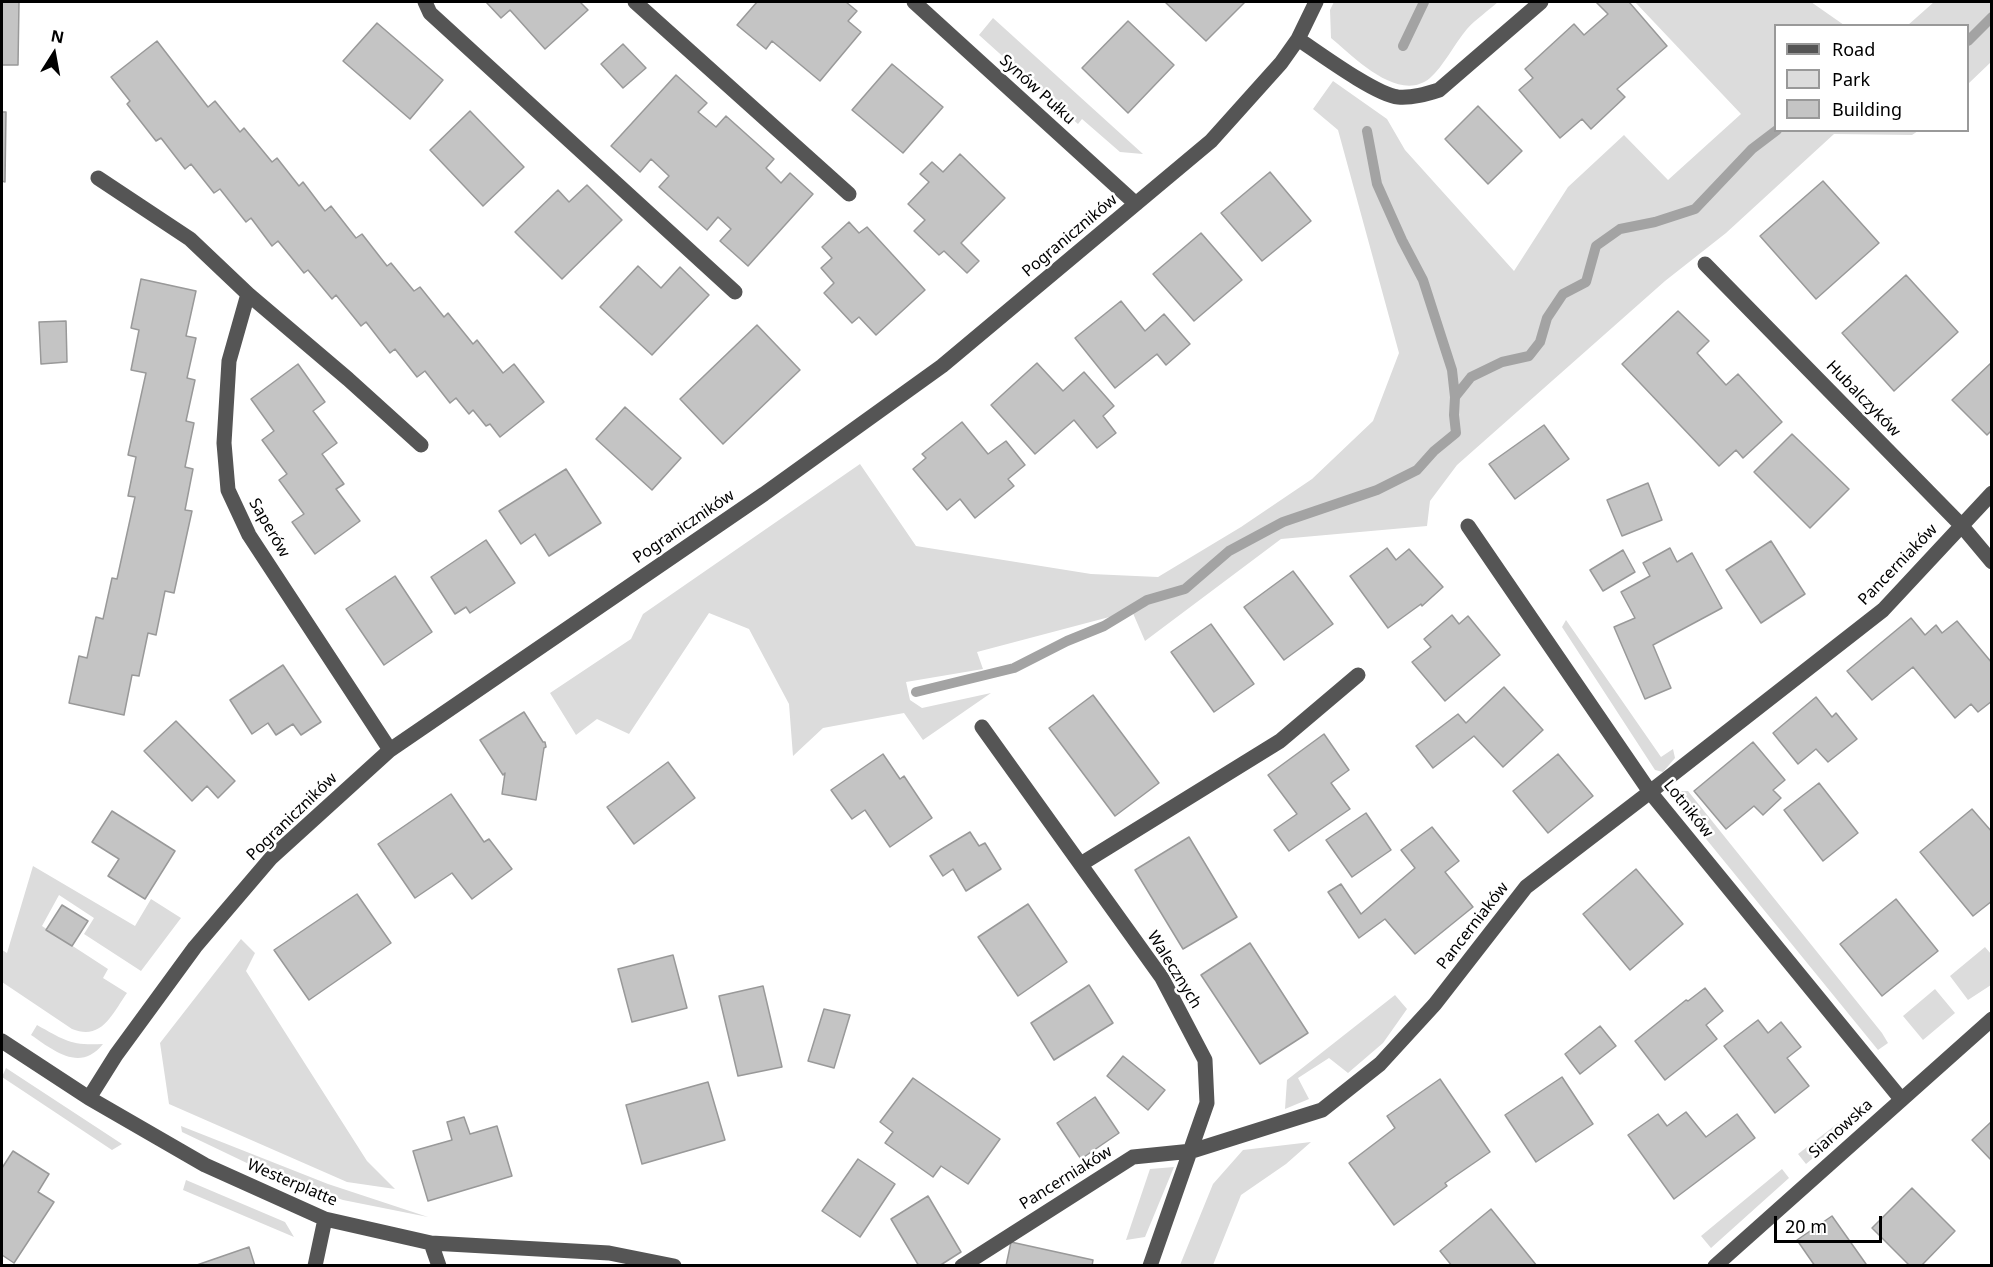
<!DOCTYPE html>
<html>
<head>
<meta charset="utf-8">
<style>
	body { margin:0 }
	#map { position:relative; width:1993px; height:1267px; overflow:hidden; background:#fff; font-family:"Noto Sans",sans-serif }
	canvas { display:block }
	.frame { position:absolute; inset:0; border:3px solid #000; pointer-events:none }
	.legend { position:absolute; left:1774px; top:24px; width:195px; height:108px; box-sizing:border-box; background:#fff; border:2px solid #999; margin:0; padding:8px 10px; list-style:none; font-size:18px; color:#000 }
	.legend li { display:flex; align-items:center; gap:12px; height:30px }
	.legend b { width:30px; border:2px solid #999 }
	.north { position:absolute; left:24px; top:24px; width:60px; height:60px; -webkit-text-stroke:4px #fff; paint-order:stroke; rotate:11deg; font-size:16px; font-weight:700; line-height:24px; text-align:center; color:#000 }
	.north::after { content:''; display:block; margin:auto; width:21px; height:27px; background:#000; clip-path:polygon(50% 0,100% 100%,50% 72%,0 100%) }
	.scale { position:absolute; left:1774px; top:1216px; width:108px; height:27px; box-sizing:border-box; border:3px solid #000; border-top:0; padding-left:8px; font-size:18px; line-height:21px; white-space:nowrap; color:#000; -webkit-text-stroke:4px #fff; paint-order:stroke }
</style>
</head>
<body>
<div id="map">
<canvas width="1993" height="1267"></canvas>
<div class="frame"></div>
<ul class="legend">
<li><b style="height:8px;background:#555"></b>Road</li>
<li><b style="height:16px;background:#dcdcdc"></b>Park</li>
<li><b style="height:16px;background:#c4c4c4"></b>Building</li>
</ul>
<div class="north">N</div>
<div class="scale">20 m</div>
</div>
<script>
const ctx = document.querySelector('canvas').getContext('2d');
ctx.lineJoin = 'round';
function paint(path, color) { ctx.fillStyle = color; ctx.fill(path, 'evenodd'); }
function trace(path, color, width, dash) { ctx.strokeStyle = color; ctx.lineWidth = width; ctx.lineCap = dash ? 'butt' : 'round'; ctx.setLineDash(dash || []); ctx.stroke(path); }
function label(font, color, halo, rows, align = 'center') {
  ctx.font = font + ' "Noto Sans",sans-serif'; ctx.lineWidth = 5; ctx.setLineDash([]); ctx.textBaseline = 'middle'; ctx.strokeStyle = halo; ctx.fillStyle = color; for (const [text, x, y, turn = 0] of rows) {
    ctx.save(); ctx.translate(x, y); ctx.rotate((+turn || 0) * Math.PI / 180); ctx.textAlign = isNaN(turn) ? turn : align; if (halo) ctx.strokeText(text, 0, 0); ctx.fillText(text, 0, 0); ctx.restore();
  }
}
const green = new Path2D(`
	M1334,2H1498C1488,11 1476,19 1467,29C1455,43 1443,67 1430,78C1399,104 1354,57 1331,38L1330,10Z
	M1635,2H1811L1844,25L1776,26V130L1918,131L1912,135L1834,134L1726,233L1665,281L1457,465L1430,501L1427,526L1281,539L1145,641L1132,611L977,652L983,669L906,682L910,700L922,708L991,693L923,740L904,713L823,728L793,756L789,704L749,629L709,613L629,734L597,719L576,735L550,693L631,639L643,614L860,464L916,546L1091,574L1158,577L1241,527L1312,479L1373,421L1399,353L1338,130L1313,109L1333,81L1387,119L1405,150L1514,271L1568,187L1624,135L1668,180L1741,114Z
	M1934,2H1991V62L1968,84V26L1908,25Z
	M993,18L1143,154L1120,152L1082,119L1078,124L979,35Z
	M1566,620L1661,757L1673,749L1675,758L1663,772L1655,770L1562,627Z
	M1679,791H1688L1882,1033L1888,1043L1878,1050L1676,802Z
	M33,866L135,926L151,899L181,918L141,971L84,934L94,918L59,895L42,926L108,969L103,978L127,993C112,1014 102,1041 72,1029L2,982V950L7,953Z
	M241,939L255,953L246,971L367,1161L395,1189L347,1182L169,1104L160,1043Z
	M1985,947L1991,954V985L1968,1000L1950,976Z
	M1935,989L1955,1013L1923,1040L1903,1016Z
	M1395,995L1407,1009L1383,1043L1348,1073L1329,1058L1298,1078L1309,1099L1285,1109L1287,1080Z
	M37,1025C64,1040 71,1046 103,1044C80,1073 53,1050 31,1035Z
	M6,1068L122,1144L112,1150L2,1077Z
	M1868,1100L1864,1115L1806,1164L1798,1154Z
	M181,1126L328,1184L428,1217L343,1200L274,1176L182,1132Z
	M1311,1142L1286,1164L1241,1195L1213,1265H1180L1213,1184L1243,1150Z
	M1174,1167L1145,1237L1126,1240L1150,1169Z
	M1782,1169L1789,1178L1711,1248L1701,1236Z
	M186,1180L285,1222L294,1237L183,1190Z`);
const stream = new Path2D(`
	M1968,41L1992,17
	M1403,46L1424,2
	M1367,131L1377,184L1402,240L1423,280L1452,370L1455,397
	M916,692L1014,668L1067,641L1104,626L1147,600L1185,589L1229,551L1283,522L1377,490L1417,470L1434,451L1456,433L1454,415L1455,397L1471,377L1502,362L1529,356L1540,342L1547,318L1563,294L1586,282L1596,246L1620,229L1655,222L1695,209L1752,149L1777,130`);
const building = new Path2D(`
	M2,2H19L18,65H2Z
	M486,2H580L588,10L545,49L510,10L501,18Z
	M757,2H846L857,11L848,21L861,32L820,81L772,41L766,49L737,25Z
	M1165,2H1245L1206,41Z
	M1596,2H1629L1667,46L1617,89L1625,97L1591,129L1582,119L1560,138L1519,90L1533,78L1525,69L1574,24L1584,35L1608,14Z
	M1128,21L1174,65L1128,113L1082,68Z
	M377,23L443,80L410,119L343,61Z
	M157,41L208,107L215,101L240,132L244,128L272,162L277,158L299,186L303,182L325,211L331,206L356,238L362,234L387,266L391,263L414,291L420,287L444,317L448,313L473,344L477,340L503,373L514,364L544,402L500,437L490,424L486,426L473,410L469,414L456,398L450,403L425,371L417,377L395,349L390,353L366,322L361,326L336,295L332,299L308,270L304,273L278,241L272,246L251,218L246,222L220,189L214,193L191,164L185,169L161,138L156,141L127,104L130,101L111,77Z
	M623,44L646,68L623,88L601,64Z
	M892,64L943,107L903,153L852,110Z
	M676,75L707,103L698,112L716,127L726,116L774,159L766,168L781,183L790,173L813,194L748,266L720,241L731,229L718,217L707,230L659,187L669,176L651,159L640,172L611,146Z
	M1478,106L1522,151L1488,184L1445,139Z
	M470,111L524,167L483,206L430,150Z
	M2,112H6L5,182L2,181Z
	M960,154L1005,198L961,243L979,261L967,273L944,251L939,255L914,231L925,220L908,204L929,182L920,174L932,162L943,172Z
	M1270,172L1311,221L1262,261L1221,213Z
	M1823,181L1879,243L1816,299L1760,236Z
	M587,185L622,220L562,279L515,232L558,190L569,202Z
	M849,222L859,233L867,227L925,290L876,335L859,317L852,323L824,293L834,283L821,268L832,258L822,247Z
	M1201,233L1242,280L1194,321L1153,274Z
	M638,266L661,288L680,267L709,295L652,355L600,307Z
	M1906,275L1958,332L1894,391L1842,333Z
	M141,279L196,291L186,336L196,338L187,378L195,380L186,421L194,423L185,467L193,469L185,510L192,511L174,593L165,591L156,635L148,633L139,676L132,675L124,715L69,703L79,656L87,658L96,617L103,619L112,578L117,579L135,497L128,496L136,457L128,455L146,373L131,370L139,330L131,328Z
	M1121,301L1145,331L1164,314L1190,344L1166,365L1157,354L1115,388L1075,338Z
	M1678,311L1709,341L1697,353L1726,385L1738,374L1782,422L1743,458L1736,450L1719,466L1622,364Z
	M66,321L67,362L41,364L39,322Z
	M757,325L800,370L723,444L680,399Z
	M1992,362V430L1987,435L1952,400Z
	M1037,363L1063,391L1084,372L1114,406L1103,416L1116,433L1097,448L1074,420L1035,454L991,405Z
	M298,364L325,402L313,411L337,443L322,454L344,484L336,489L360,521L315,554L292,522L304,514L279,480L287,474L262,440L274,431L251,399Z
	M625,407L681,458L652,490L596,439Z
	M962,422L988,454L1006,441L1025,465L1008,479L1014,486L975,518L960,499L947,510L913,469L926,458L922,454Z
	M1544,425L1569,459L1515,499L1489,464Z
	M1792,434L1849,489L1810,528L1754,472Z
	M566,469L601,523L549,556L535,534L521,544L499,511Z
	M1648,483L1662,520L1622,536L1607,500Z
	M486,540L515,583L470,613L466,607L455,614L431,577Z
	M1771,541L1805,594L1761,623L1726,570Z
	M1387,548L1396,560L1409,549L1443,587L1422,606L1421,604L1388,628L1350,576Z
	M1670,548L1677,562L1692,553L1722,608L1653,645L1671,688L1645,699L1614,627L1635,618L1621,592L1650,576L1643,563Z
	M1623,550L1635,572L1603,591L1590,570Z
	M1293,571L1333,624L1284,660L1244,607Z
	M395,576L432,632L384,665L346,609Z
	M1452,615L1459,624L1468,616L1500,655L1445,701L1412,662L1431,647L1424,639Z
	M1911,618L1925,635L1936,625L1942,633L1957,621L1992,663V701L1978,712L1971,704L1955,718L1913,667L1872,700L1847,671Z
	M1211,624L1254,684L1214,712L1171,652Z
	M283,665L321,722L301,735L293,724L276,735L268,723L252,734L230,700Z
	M1504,687L1543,730L1503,767L1474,736L1433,768L1416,746L1458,714L1466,723Z
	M1093,695L1159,783L1115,816L1049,728Z
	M1816,697L1832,717L1836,713L1857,739L1828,762L1816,749L1798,764L1773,733Z
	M524,712L543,742H545L546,747L544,748L536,800L502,794L505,773L503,775L480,740Z
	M176,721L235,781L218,798L207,786L192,801L144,751Z
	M1324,734L1349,770L1331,783L1350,809L1289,851L1274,830L1297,814L1268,775Z
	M1753,742L1785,780L1773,790L1781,798L1763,815L1754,806L1726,829L1694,791Z
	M883,754L900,779L904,776L932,818L890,847L865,810L852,819L831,790Z
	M1558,754L1593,796L1548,833L1513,791Z
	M668,762L695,798L634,844L607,807Z
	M1819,783L1858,833L1823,861L1784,810Z
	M451,794L484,842L489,839L512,869L472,899L452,873L415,898L378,844Z
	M1972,809L1992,832V901L1973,916L1920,852Z
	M112,811L175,851L145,899L108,876L119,859L92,842Z
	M1366,813L1391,850L1352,877L1326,840Z
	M1432,827L1459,861L1445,872L1473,907L1415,954L1385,919L1359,938L1328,892L1341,884L1361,914L1415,868L1401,850Z
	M970,832L979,846L985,843L1001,869L966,891L953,869L943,876L930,856Z
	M1189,837L1237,917L1183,949L1135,870Z
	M1636,869L1683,924L1630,970L1583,914Z
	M357,894L391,943L309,1000L274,950Z
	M1896,899L1938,951L1882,996L1840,944Z
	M1028,904L1067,962L1018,996L978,937Z
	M62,905L88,921L72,946L46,930Z
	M1250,943L1308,1033L1260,1064L1201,975Z
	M673,955L687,1008L632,1022L618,969Z
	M1089,985L1113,1023L1054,1060L1031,1023Z
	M763,986L782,1067L738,1076L719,996Z
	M1705,988L1723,1011L1706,1025L1717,1039L1665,1080L1635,1041L1686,1000L1688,1001Z
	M824,1009L850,1015L834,1068L808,1061Z
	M1758,1020L1768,1033L1781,1022L1801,1047L1787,1058L1809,1086L1775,1113L1724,1046Z
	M1600,1026L1616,1046L1580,1074L1565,1054Z
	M1123,1056L1165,1090L1148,1110L1107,1076Z
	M1562,1077L1593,1124L1536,1162L1505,1115Z
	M913,1078L1000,1139L968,1184L941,1166L933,1177L885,1143L893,1132L880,1122Z
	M1440,1079L1490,1152L1445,1183L1447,1186L1394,1225L1349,1163L1395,1128L1387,1116Z
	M708,1082L725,1140L642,1164L626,1105Z
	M1095,1097L1119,1133L1081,1159L1057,1123Z
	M1686,1112L1706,1137L1737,1114L1755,1138L1674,1199L1628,1135L1658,1114L1667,1126Z
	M464,1117L470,1134L497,1126L512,1176L428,1201L413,1151L452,1140L447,1122Z
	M1992,1121V1161L1972,1140Z
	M13,1151L49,1174L38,1192L54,1202L14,1263L2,1255V1168Z
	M858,1159L895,1184L860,1237L822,1211Z
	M1912,1188L1955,1231L1921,1266H1910L1872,1228Z
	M928,1196L961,1252L939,1266H919L891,1219Z
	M1491,1209L1537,1266H1452L1440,1251Z
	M1832,1216L1866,1264L1864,1266H1815L1797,1240Z
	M1011,1242L1093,1260L1092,1266H1006Z
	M249,1247L255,1266H194Z`);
const minor = new Path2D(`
	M425,2L430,13L735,292
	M635,2L849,194
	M914,2L1136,204
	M1298,39C1319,53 1376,95 1398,97C1413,98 1426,94 1439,90L1541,2
	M98,178L190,239L248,294L229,361L224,443L228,490L249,535L390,750
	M1705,264L1961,525L1992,562
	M248,294L348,379L421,445
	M1468,526L1650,792L1901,1099
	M982,727L1162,978L1205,1060L1207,1103L1150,1266
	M1081,864L1280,741L1358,675
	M2,1041L89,1098L205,1165L325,1219L431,1243L609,1253L674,1266
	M89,1098L116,1055L195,947L271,858L390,750L764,494L942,366L1211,141L1281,63L1298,39L1316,2
	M431,1243L439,1266
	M315,1266L325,1219
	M962,1266L1133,1157L1192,1151L1322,1110L1380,1064L1435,1004L1526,887L1650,792L1883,610L1992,493
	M1715,1266L1992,1019`);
const streetNames = [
	["Synów Pułku",1037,90,42],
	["Pograniczników",1070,236,-40],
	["Hubalczyków",1863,399,46],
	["Pograniczników",684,527,-34],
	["Saperów",269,528,60],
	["Pancerniaków",1898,565,-46],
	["Lotników",1688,809,51],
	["Pograniczników",292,817,-44],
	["Pancerniaków",1473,926,-52],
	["Walecznych",1174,970,58],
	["Sianowska",1841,1129,-42],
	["Pancerniaków",1066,1178,-32],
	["Westerplatte",292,1183,23]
];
paint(green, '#dcdcdc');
trace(stream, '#a3a3a3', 10);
paint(building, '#c4c4c4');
trace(building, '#999', 1.5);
trace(minor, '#555', 15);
label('16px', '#000', '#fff', streetNames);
</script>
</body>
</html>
